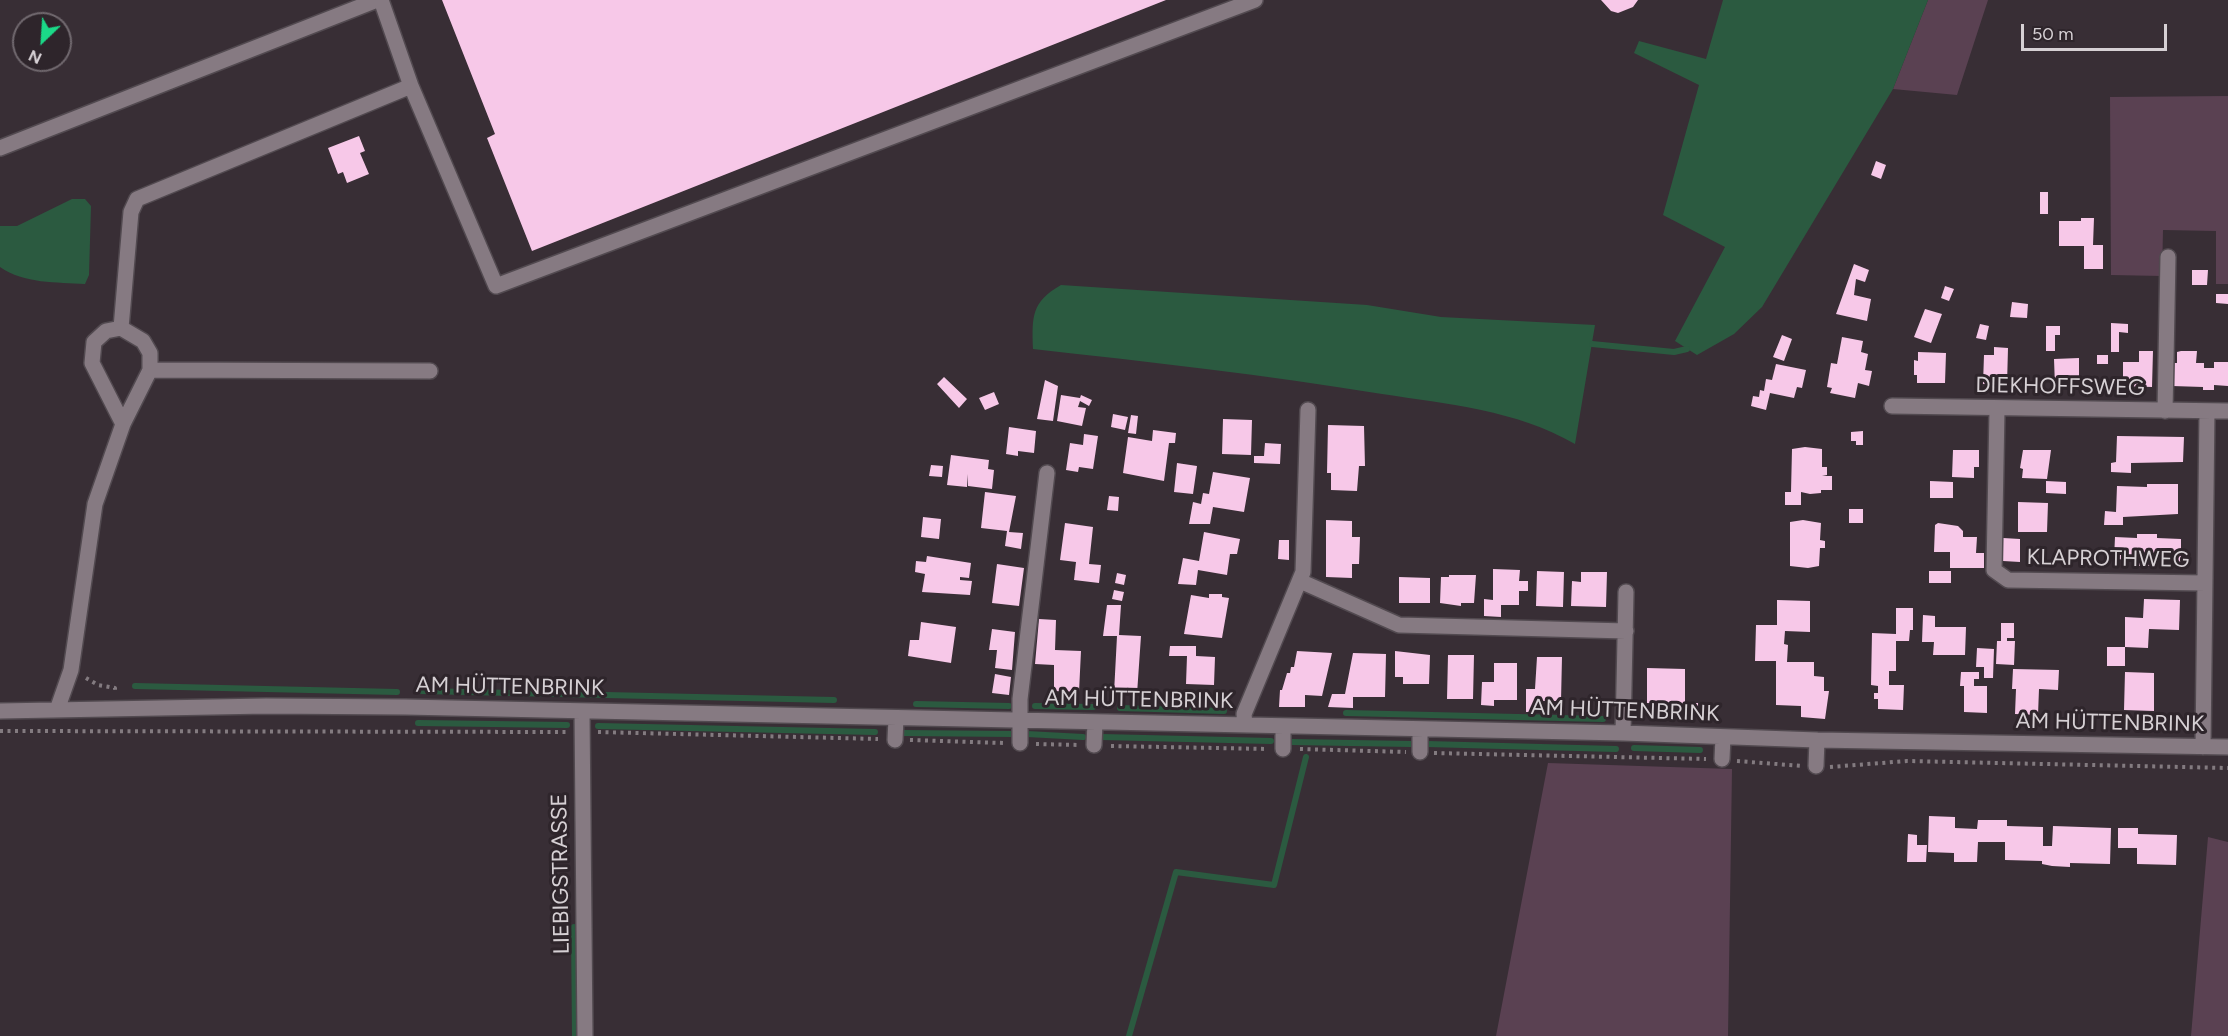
<!DOCTYPE html>
<html>
<head>
<meta charset="utf-8">
<style>
	body { margin:0 }
	#map { position:relative; width:2228px; height:1036px; overflow:hidden; background:#382e35; font-family:Figtree,sans-serif }
	canvas { display:block }
	.north { position:absolute; left:12px; top:12px; width:60px; height:60px; box-sizing:border-box; background:#2e252b; border:2px solid #71696f; border-radius:50%; rotate:205deg; font-size:16px; font-weight:700; line-height:24px; text-align:center; color:#d6d0d4 }
	.north::after { content:''; display:block; margin:auto; width:21px; height:27px; background:#1bd988; clip-path:polygon(50% 0,100% 100%,50% 72%,0 100%) }
	.scale { position:absolute; left:2021px; top:24px; width:146px; height:27px; box-sizing:border-box; border:3px solid #d6d0d4; border-top:0; padding-left:8px; font-size:18px; line-height:21px; white-space:nowrap; color:#d6d0d4; -webkit-text-stroke:4px #2e252b; paint-order:stroke }
</style>
</head>
<body>
<div id="map">
<canvas width="2228" height="1036"></canvas>
<div class="north">N</div>
<div class="scale">50 m</div>
</div>
<script>
const ctx = document.querySelector('canvas').getContext('2d');
ctx.lineJoin = 'round';
function paint(path, color) { ctx.fillStyle = color; ctx.fill(path, 'evenodd'); }
function trace(path, color, width, dash) { ctx.strokeStyle = color; ctx.lineWidth = width; ctx.lineCap = dash ? 'butt' : 'round'; ctx.setLineDash(dash || []); ctx.stroke(path); }
function label(font, color, halo, rows, align = 'center') {
  ctx.font = font + ' Figtree,sans-serif'; ctx.lineWidth = 6; ctx.setLineDash([]); ctx.textBaseline = 'middle'; ctx.strokeStyle = halo; ctx.fillStyle = color; for (const [text, x, y, turn = 0] of rows) {
    ctx.save(); ctx.translate(x, y); ctx.rotate((+turn || 0) * Math.PI / 180); ctx.textAlign = isNaN(turn) ? turn : align; if (halo) ctx.strokeText(text, 0, 0); ctx.fillText(text, 0, 0); ctx.restore();
  }
}
const green = new Path2D(`
	M1928,0H1988L1957,95L1893,89Z
	M2228,96V284H2216V231L2163,230L2162,276L2111,275L2110,97Z
	M1548,763L1732,769L1728,1036H1496Z
	M2208,837L2228,842V1036H2191Z`);
const water = new Path2D(`
	M1723,0H1928L1893,89L1762,307L1734,334L1697,355L1675,341L1725,247L1663,215L1699,85L1634,53L1639,41L1706,59Z
	M72,199H85L91,206L89,275L85,284C57,282 24,284 0,267V226H17Z
	M1061,285L1367,305L1441,317L1595,325L1575,444C1516,410 1448,404 1382,394C1266,375 1150,362 1033,349C1032,317 1031,302 1061,285Z`);
const stream = new Path2D(`
	M1592,344L1674,352L1687,349
	M135,686L397,692
	M422,691L834,700
	M916,704L1009,706
	M1035,706L1093,707
	M1120,708L1224,711
	M1346,713L1603,719
	M418,723L567,725
	M598,726L875,732
	M902,733L1013,734
	M1027,734L1083,737
	M1102,737L1271,741
	M1292,742L1411,744
	M1427,744L1616,749
	M1634,748L1700,750
	M574,927L575,1036
	M1129,1036L1176,872L1274,885L1306,757`);
const building = new Path2D(`
	M442,0H1166L532,251L487,138L495,134Z
	M1601,0H1638L1633,7L1618,13L1611,11Z
	M359,136L365,151L360,153L369,174L347,183L343,172L338,174L328,148Z
	M1876,161L1886,165L1881,179L1871,175Z
	M2040,192H2048V214H2040Z
	M2081,218H2094L2093,245H2103V269H2084V246H2059V221H2081Z
	M1854,264L1869,270L1865,282L1856,279L1854,295L1871,299L1867,321L1836,314Z
	M2192,270H2208L2207,285H2192Z
	M1945,286L1954,289L1949,301L1941,298Z
	M2216,294H2228V304L2216,303Z
	M2012,302L2028,304L2027,318L2010,317Z
	M1925,309L1942,314L1931,343L1914,337Z
	M2111,323L2128,324V333L2119,332V352H2111Z
	M1980,324L1989,326L1986,340L1976,338Z
	M2046,326H2060V335H2055V351H2046Z
	M1782,335L1792,339L1784,361L1773,357Z
	M1842,337L1863,341L1861,352L1868,354L1865,370L1872,371L1869,386L1858,383L1855,398L1830,393L1832,388L1827,387L1831,363L1837,364Z
	M1994,347L2008,348L2007,385L1983,384L1984,355H1994Z
	M2139,351H2153L2152,387L2123,386V362H2139Z
	M2181,351H2197L2196,363H2204V368H2214V362H2228V386L2214,385V390H2203V387L2172,386V363H2177V352Z
	M1918,352L1946,353L1945,383H1917V375H1914V360L1918,361Z
	M2097,355H2108V364H2097Z
	M2079,358V377H2087V385L2055,386L2054,359Z
	M1776,364L1806,370L1802,388L1797,387L1794,398L1770,393L1766,410L1751,406L1753,396L1759,397L1760,390L1764,391L1766,379L1772,380Z
	M944,377L967,399L959,408L937,384Z
	M1045,380L1058,386L1053,421L1037,419Z
	M994,392L999,404L985,410L979,398Z
	M1061,395L1080,398L1081,395L1092,400L1089,406L1080,401L1078,407L1086,408L1082,426L1057,421Z
	M1113,414L1128,417L1125,430L1111,427Z
	M1131,415L1138,416L1136,434L1128,433Z
	M1223,419L1252,420L1251,455L1222,454Z
	M1328,425L1364,426L1365,466H1359L1357,491L1331,490V473H1327Z
	M1009,427L1036,431L1034,453L1018,451V456L1006,454Z
	M1153,430L1176,433L1175,443H1169L1164,481L1123,473L1128,437L1152,441Z
	M1863,431V445H1856V441H1851V432Z
	M1084,434L1098,436L1093,469L1079,467L1078,472L1066,470L1070,443L1083,445Z
	M2117,436L2184,437L2183,462L2131,463V473L2111,472V463L2116,462Z
	M1265,443L1281,444L1280,464L1254,463V456H1264Z
	M1805,447L1822,449V467H1827V475L1822,476H1832V490H1821V493L1810,494L1801,492V505H1785V492H1791L1792,449Z
	M1953,450H1979V467H1974V478L1952,477Z
	M2023,450H2051L2047,479L2022,478L2023,469L2020,468Z
	M951,455L989,460L988,469L994,470L992,489L968,486V474L967,487L947,485Z
	M1177,463L1197,466L1193,494L1174,492Z
	M931,465L943,466L942,477L929,476Z
	M1213,472L1250,478L1244,512L1213,507L1210,524H1189L1193,502L1201,504L1203,493L1209,494Z
	M1930,481L1953,482V498H1930Z
	M2046,481L2066,482V494L2046,493Z
	M2147,484H2178V514L2123,517V525H2104L2105,511L2116,512L2117,486L2147,487Z
	M985,492L1016,496L1009,532L1023,533L1021,549L1005,546L1007,531L981,528Z
	M1109,496L1119,497L1118,511L1107,510Z
	M2018,502L2048,503L2047,532H2018Z
	M1849,509H1863V523H1849Z
	M923,517L941,519L939,539L921,537Z
	M1326,520L1352,521V537H1360L1359,564H1352V578L1326,577Z
	M1803,520L1821,523L1820,540L1825,541V548H1820L1819,566L1808,568L1790,566V522Z
	M1065,523L1093,527L1089,564L1101,565L1099,583L1074,580L1076,562L1060,560Z
	M1938,523L1958,526L1963,531V537H1977L1976,553H1984V568H1950V552H1934L1935,525Z
	M1204,532L1240,539L1237,554H1230L1227,575L1198,570L1196,585L1178,584L1183,558L1199,561Z
	M2137,534H2157V538L2181,539V562H2156V566H2136V560L2114,559L2115,537L2137,538Z
	M2003,538L2020,539V562L2003,561Z
	M1279,540H1289V560L1278,559Z
	M927,556L971,563L969,578L960,577V580L972,581L970,595L922,592L925,574L915,572L916,561L926,562Z
	M997,564L1024,568L1019,606L992,603Z
	M1493,569L1520,570L1519,581H1528V591H1519V605H1501V617L1484,616V599L1493,600Z
	M1537,571L1564,572L1563,607L1536,606Z
	M1929,571H1951V583H1929Z
	M1581,572H1607L1606,607L1571,606L1572,581L1581,582Z
	M1117,573L1126,575L1124,585L1115,583Z
	M1449,575H1476L1474,603H1461V606L1440,603L1441,577H1449Z
	M1399,577L1430,578V603H1399Z
	M1114,590L1124,592L1122,601L1112,599Z
	M1209,594H1222V597L1229,598L1222,638L1184,634L1191,595L1209,598Z
	M2144,599L2180,600L2179,630L2149,629L2148,648L2125,647V617L2143,618Z
	M1777,600L1810,601V632L1785,631L1784,644L1788,645L1787,662H1814V676L1824,677V691H1829L1825,719L1801,717V706L1776,705V661H1755L1756,625H1777Z
	M1107,605H1121L1119,635L1141,636L1137,694L1114,693L1117,636H1103Z
	M1896,608H1913V630H1910L1909,641H1896V671H1889V685H1904L1903,710L1878,709V699H1874V693H1878V686L1871,685L1872,633L1896,634Z
	M1923,615L1935,616V627H1966L1965,655H1933L1934,642H1922Z
	M1039,619L1056,620L1055,650L1081,651L1079,692L1054,691V665L1035,664Z
	M921,622L956,627L951,663L908,656L910,640H919Z
	M2001,623H2014V638H2007V641H2015L2014,665L1996,664L1997,641H2001Z
	M992,629L1015,632L1012,670L995,668L997,650H989Z
	M1170,646H1196V656L1215,657L1214,685L1186,684L1187,656H1169Z
	M2107,647H2125V666H2107Z
	M1977,648L1994,649L1993,678H1984V667H1976Z
	M1297,651L1332,653L1322,696L1305,695V707H1279L1280,690H1282L1287,673H1290L1291,667H1294Z
	M1395,651L1430,655L1429,684H1403V677H1395Z
	M1353,653L1386,654L1385,697H1353V708L1328,707L1332,694H1345Z
	M1448,655H1474L1473,699H1447Z
	M1537,657H1562L1561,701H1543V712H1526V689H1535Z
	M1494,663H1517V700H1494V706L1481,705L1482,682H1494Z
	M1647,668L1685,669V703H1698V716L1672,715V704L1647,703Z
	M2013,669L2059,670L2058,690L2039,689L2038,715L2015,714L2016,689H2012Z
	M1961,672H1979V679H1974V686H1987V713L1964,712V686H1960Z
	M2125,672L2154,673V711L2124,710Z
	M995,674L1011,677L1009,695L992,693Z
	M1929,816L1955,817V828L1977,829L1978,820H2007V826L2043,827V846H2052L2053,826L2111,828L2110,864L2070,863V867L2052,866L2042,864V861L2005,860V842H1978L1977,862H1954V853L1928,852Z
	M2118,828H2138V834L2177,835L2176,865L2137,864V848H2118Z
	M1908,834L1917,835V845H1927L1926,862H1907Z`);
const path = new Path2D(`
	M86,678L98,685L115,688V694
	M0,731L566,732
	M598,732L878,739
	M910,740L1004,743
	M1036,744L1079,745
	M1111,746L1268,749
	M1300,749L1406,752
	M1434,753L1706,759
	M1737,761L1802,766
	M1830,767L1907,761L2228,768`);
const minor = new Path2D(`
	M381,0L411,86L496,286L1255,0
	M0,148L377,0
	M121,328L131,212L137,199L411,86
	M150,370L430,371
	M1892,406L2228,411
	M1997,410L1994,570L2008,580L2205,583
	M2165,411L2168,257
	M1300,581L1399,625L1626,631
	M57,710L71,670L95,504L123,424L150,370V353L143,341L121,328L106,331L94,342L92,363L123,424
	M0,711L266,706L405,707L1623,733L1817,740L2228,747
	M582,711L585,1036
	M1245,725L1244,714L1303,572L1308,410
	M1283,726V749
	M1420,729V752
	M1623,733L1626,592
	M895,740L896,718
	M1020,743V699L1047,473
	M1094,745L1095,722
	M2203,747L2207,411
	M1722,759L1723,737
	M1816,766L1817,740`);
const streetNames = [
	["DIEKHOFFSWEG",2060,387,1],
	["KLAPROTHWEG",2108,559,1],
	["AM HÜTTENBRINK",510,687,1],
	["AM HÜTTENBRINK",1139,700,1],
	["AM HÜTTENBRINK",1625,711,2],
	["AM HÜTTENBRINK",2110,723,1],
	["LIEBIGSTRASSE",561,874,-91]
];
paint(green, '#5a4152');
paint(water, '#2b5a40');
trace(stream, '#2b5a40', 6);
paint(building, '#f7c8e8');
trace(minor, '#524a50', 18);
trace(path, '#837b80', 4, [3, 4.5]);
trace(minor, '#867a82', 15);
label('22px', '#d6d0d4', '#2e252b', streetNames);
</script>
</body>
</html>
